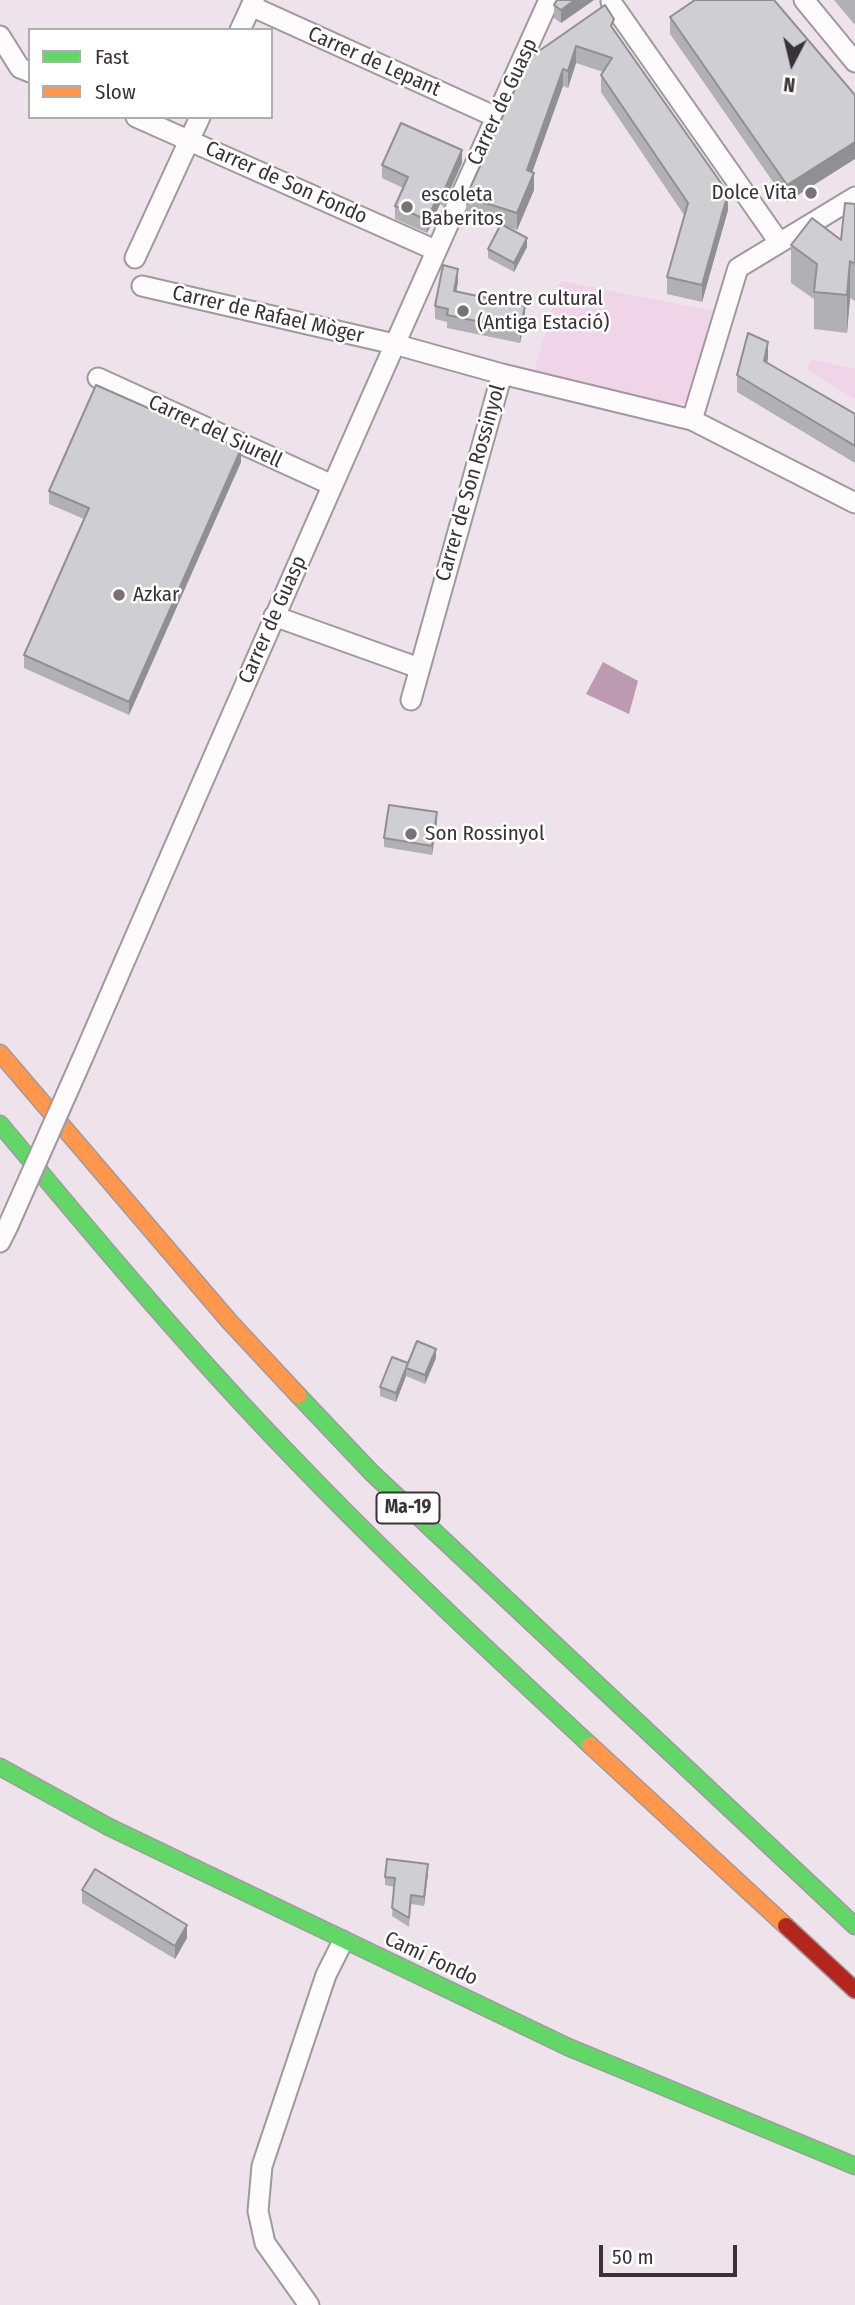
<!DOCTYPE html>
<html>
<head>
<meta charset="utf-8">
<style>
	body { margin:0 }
	#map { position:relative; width:855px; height:2305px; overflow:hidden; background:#efe3eb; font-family:"Fira Sans Condensed",sans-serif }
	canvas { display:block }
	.legend { position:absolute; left:28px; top:28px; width:245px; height:91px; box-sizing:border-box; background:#fff; border:2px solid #b1adaf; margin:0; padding:9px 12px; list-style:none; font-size:21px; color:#3b3238 }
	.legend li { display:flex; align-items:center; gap:14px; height:35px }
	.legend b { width:35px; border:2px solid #b1adaf }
	.north { position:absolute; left:757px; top:28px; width:70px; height:70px; -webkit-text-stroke:5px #fff; paint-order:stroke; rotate:187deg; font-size:19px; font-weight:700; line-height:28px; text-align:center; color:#3b3238 }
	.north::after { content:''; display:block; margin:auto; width:24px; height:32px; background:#3b3238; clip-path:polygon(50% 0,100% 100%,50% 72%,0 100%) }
	.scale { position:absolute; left:599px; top:2245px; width:138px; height:32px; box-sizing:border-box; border:4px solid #3b3238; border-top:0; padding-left:9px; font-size:21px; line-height:24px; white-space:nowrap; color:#3b3238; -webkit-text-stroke:5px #fff; paint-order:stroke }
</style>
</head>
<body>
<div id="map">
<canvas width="855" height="2305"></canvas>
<ul class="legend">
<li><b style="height:9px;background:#63d668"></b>Fast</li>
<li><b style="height:9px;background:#ff974d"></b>Slow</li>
</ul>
<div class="north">N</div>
<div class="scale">50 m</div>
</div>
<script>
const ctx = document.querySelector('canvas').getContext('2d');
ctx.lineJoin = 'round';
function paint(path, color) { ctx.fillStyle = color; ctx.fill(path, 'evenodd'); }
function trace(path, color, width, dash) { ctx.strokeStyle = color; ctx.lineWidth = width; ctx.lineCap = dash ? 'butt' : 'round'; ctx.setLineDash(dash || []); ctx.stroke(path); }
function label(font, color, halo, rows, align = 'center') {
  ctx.font = font + ' "Fira Sans Condensed",sans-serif'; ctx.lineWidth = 5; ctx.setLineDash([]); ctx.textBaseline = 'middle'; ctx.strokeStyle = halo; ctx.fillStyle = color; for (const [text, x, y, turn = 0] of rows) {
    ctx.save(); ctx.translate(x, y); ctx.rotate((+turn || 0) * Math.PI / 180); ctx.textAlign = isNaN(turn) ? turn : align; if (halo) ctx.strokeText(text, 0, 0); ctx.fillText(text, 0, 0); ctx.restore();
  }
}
const green = new Path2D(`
	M560,281L713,311L685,403L676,406L534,372Z
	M811,359L855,369V399L807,370Z`);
const water = new Path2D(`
	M603,662L638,681L629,714L586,694Z`);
const street = new Path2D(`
	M804,0L855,62
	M611,2L779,242
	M251,6L496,117
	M240,30L254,0
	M0,36L20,68L30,72
	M136,117L435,250
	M135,258L200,117
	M142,286L394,344L502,374L411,700
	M502,374L692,420L855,503
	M98,378L332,485
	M692,420L738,268L855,197
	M274,616L419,668
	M83,1057C236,704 390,351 549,0
	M0,1242L8,1226
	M309,2305L265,2243L258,2211L262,2166L326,1975L343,1941`);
const fast = new Path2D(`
	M0,1124C96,1239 192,1354 297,1462C391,1560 491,1653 590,1745
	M298,1395L372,1473L855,1926
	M0,1767L109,1827L568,2047L855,2166`);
const slow = new Path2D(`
	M0,1053L229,1321L298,1395
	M590,1745L786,1926`);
const jam = new Path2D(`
	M786,1926L855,1990`);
const streetBridge = new Path2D(`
	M8,1226L83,1057`);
const wall = new Path2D(`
	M594,0L561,23L554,18V5Z
	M834,0H855V25Z
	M670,17L855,95L787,202L670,34Z
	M614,30L728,210L702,302L667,294V277L684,215L601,92V75L603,72L576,63L568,88L563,86L532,172L534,190L517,230L505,226L527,247L514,272L488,258V249L501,225L466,214V197L529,58Z
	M462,163L443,206L440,204L427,233L395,219V206L403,188L382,178V165Z
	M855,204V301L850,298L847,333L814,329V299L791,283V245L841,240Z
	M458,282L456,291L525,319L520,343L447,328V322L435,319V306Z
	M768,358L767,363L855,414V463L737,392V375Z
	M241,462L129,715L24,668V655L84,519L49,504V491Z
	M437,821L432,855L384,847V838Z
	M436,1358L425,1384L406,1376L396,1402L380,1396V1387L408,1363Z
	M428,1873L424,1906L411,1904L409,1927L392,1916L394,1887L385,1885V1877Z
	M82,1890L187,1938L175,1959L82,1903Z`);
const shadedWall = new Path2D(`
	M575,0H594L561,23V10Z
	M576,46V63L568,88V71Z
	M563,69V86L527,187V170Z
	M855,142V159L787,202V185Z
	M462,150V163L443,206V193Z
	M534,173V190L517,230V213Z
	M440,191V204L427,233V220Z
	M728,193V210L702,302V285Z
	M527,238V247L514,272V263Z
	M850,261V298L847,333V295Z
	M458,269V282L454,304V291Z
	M525,306V319L520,343V330Z
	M768,342V358L764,378V361Z
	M241,449V462L129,715V702Z
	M437,812V821L432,855V846Z
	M436,1349V1358L425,1384V1375Z
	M406,1368V1376L396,1402V1393Z
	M428,1864V1873L424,1906V1897Z
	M187,1925V1938L175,1959V1946Z`);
const building = new Path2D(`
	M557,0H575L561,10L554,5Z
	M695,0H774L855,95V142L787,185L670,17Z
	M605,5L614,19L611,26L728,193L702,285L667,277L688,203L601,75L612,58L576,46L568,71L563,69L527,170L534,173L517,213L466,197L529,58Z
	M401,123L462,150L443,193L440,191L427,220L395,206L408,177L382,165Z
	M845,203L855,204V264L850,261L847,295L814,292L817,264L791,245L812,218L841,240Z
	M501,224L527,238L514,263L488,249Z
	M443,265L458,269L454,291L525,306L520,330L447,315L448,309L435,306Z
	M748,333L768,342L764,361L855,414V446L737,375Z
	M96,385L241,449L129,702L24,655L89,508L49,491Z
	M389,805L437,812L432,846L384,838Z
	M417,1341L436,1349L425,1375L406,1368Z
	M392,1357L408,1363L396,1393L380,1387Z
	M387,1859L428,1864L424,1897L411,1895L409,1918L392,1908L395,1878L385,1877Z
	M95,1869L187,1925L175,1946L82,1890Z`);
const markers = [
	[811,193,7,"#7a7077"],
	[407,207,7,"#7a7077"],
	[463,311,7,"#7a7077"],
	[119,595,7,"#7a7077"],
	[411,834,7,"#7a7077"]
];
const shields = [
	[408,1508,63]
];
const shieldNames = [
	["Ma-19",408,1508]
];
const streetNames = [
	["Carrer de Lepant",374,62,24],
	["Carrer de Guasp",503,102,-65],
	["Carrer de Son Fondo",286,183,24],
	["Carrer de Rafael Mòger",268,315,13],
	["Carrer del Siurell",215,432,25],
	["Carrer de Son Rossinyol",471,483,-74],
	["Carrer de Guasp",273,620,-66],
	["Camí Fondo",431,1959,25]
];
const poiNames = [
	["Dolce Vita",797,193,"right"],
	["escoleta",421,195],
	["Baberitos",421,219],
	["Centre cultural",477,299],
	["(Antiga Estació)",477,323],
	["Azkar",133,595],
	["Son Rossinyol",425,834]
];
paint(green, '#f0d4e7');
paint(water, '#bc9ab1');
trace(street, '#a1989f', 23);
trace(fast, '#a1989f', 19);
trace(slow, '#a1989f', 19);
trace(jam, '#a1989f', 19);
trace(street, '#fdfbfc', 19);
trace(fast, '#63d668', 16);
trace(slow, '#ff974d', 16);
trace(jam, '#b3261e', 16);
trace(streetBridge, '#a1989f', 23, []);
trace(streetBridge, '#fdfbfc', 19);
paint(wall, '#b1b1b5');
paint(shadedWall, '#909094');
paint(building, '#ceced3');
trace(building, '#909094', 2);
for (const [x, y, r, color] of markers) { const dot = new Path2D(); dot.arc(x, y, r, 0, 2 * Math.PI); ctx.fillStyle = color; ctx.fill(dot); trace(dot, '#fff', 2.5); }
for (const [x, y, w] of shields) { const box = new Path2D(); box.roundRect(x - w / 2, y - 15.5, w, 31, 5); ctx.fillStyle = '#fff'; ctx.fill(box); trace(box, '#3b3238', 2); }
label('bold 19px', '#3b3238', null, shieldNames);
label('21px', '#3b3238', '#fff', streetNames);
label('21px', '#3b3238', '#fff', poiNames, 'left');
</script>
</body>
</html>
